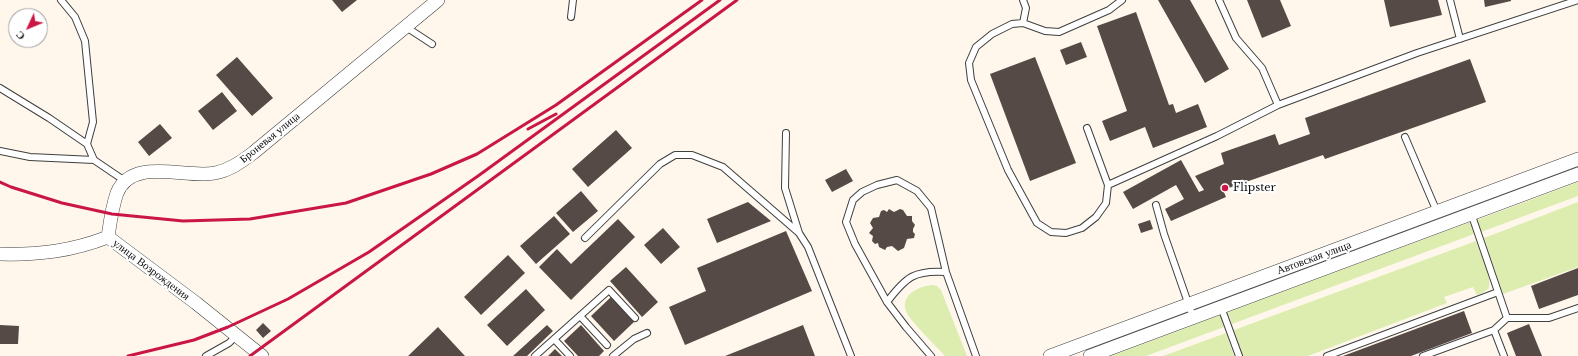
<!DOCTYPE html>
<html>
<head>
<meta charset="utf-8">
<style>
	body { margin:0 }
	#map { position:relative; width:1578px; height:356px; overflow:hidden; background:#fff7eb; font-family:"Libre Baskerville",serif }
	canvas { display:block }
	.north { position:absolute; left:8px; top:8px; width:40px; height:40px; box-sizing:border-box; background:#fff; border:1px solid #9e9e9e; border-radius:50%; rotate:226deg; font-size:11px; font-weight:700; line-height:16px; text-align:center; color:#0c0c0c }
	.north::after { content:''; display:block; margin:auto; width:14px; height:18px; background:#ca1644; clip-path:polygon(50% 0,100% 100%,50% 72%,0 100%) }
</style>
</head>
<body>
<div id="map">
<canvas width="1578" height="356"></canvas>
<div class="north">С</div>
</div>
<script>
const ctx = document.querySelector('canvas').getContext('2d');
ctx.lineJoin = 'round';
function paint(path, color) { ctx.fillStyle = color; ctx.fill(path, 'evenodd'); }
function trace(path, color, width, dash) { ctx.strokeStyle = color; ctx.lineWidth = width; ctx.lineCap = dash ? 'butt' : 'round'; ctx.setLineDash(dash || []); ctx.stroke(path); }
function label(font, color, halo, rows, align = 'center') {
  ctx.font = font + ' "Libre Baskerville",serif'; ctx.lineWidth = 4; ctx.setLineDash([]); ctx.textBaseline = 'middle'; ctx.strokeStyle = halo; ctx.fillStyle = color; for (const [text, x, y, turn = 0] of rows) {
    ctx.save(); ctx.translate(x, y); ctx.rotate((+turn || 0) * Math.PI / 180); ctx.textAlign = isNaN(turn) ? turn : align; if (halo) ctx.strokeText(text, 0, 0); ctx.fillText(text, 0, 0); ctx.restore();
  }
}
const green = new Path2D(`
	M1578,182V196L1481,232L1477,220Z
	M1578,202V267L1503,294L1484,238Z
	M1470,222L1474,234L1232,324L1228,312Z
	M1476,241C1479,250 1494,282 1488,289C1485,292 1480,294 1477,295L1473,287L1444,297L1447,303L1308,356H1243L1234,330Z
	M933,285L937,286L941,290L967,356H945C938,348 908,319 906,311C900,294 920,286 933,285Z
	M1220,315L1224,327L1146,356H1111Z
	M1226,333L1234,356H1163Z`);
const building = new Path2D(`
	M332,0H357L342,12Z
	M1158,0H1190L1229,69L1205,83Z
	M1247,0H1280L1291,26L1262,38Z
	M1384,0H1438L1442,15L1390,27Z
	M1484,0H1511V1L1485,7Z
	M1136,12L1169,105L1173,104L1176,113L1198,104L1207,127L1153,148L1145,127L1110,141L1102,121L1127,111L1097,26Z
	M1081,42L1087,57L1066,65L1060,50Z
	M237,57L273,98L252,116L216,75Z
	M1035,57L1076,163L1030,181L990,74Z
	M1470,59L1486,102L1325,159L1323,155L1223,190L1226,197L1171,221L1165,209L1184,199L1176,185L1133,209L1123,192L1181,160L1199,192L1204,190L1195,176L1224,164L1221,153L1275,134L1279,145L1310,134L1305,118Z
	M222,92L237,111L213,130L198,111Z
	M160,124L172,138L149,156L138,142Z
	M616,130L632,148L588,187L572,169Z
	M846,169L853,181L832,192L825,180Z
	M581,191L598,211L573,232L556,213Z
	M748,202L771,221L717,243L707,219Z
	M889,209L894,212L900,209L903,210L907,216H912V221L915,225L913,229V232L915,234L914,238L907,239L904,248L898,251L892,246L887,247L885,250L879,247L878,243L875,244L872,241L873,236L869,233L873,228L870,223L873,218L879,217L881,211L884,210L887,212Z
	M554,216L570,234L536,264L520,246Z
	M618,219L635,237L571,300L539,267L557,249L571,264Z
	M1150,220L1153,229L1141,233L1138,224Z
	M663,228L680,247L661,264L644,245Z
	M786,231L812,291L685,345L669,307L706,291L697,268Z
	M508,255L525,273L481,315L464,297Z
	M626,267L658,302L642,317L610,281Z
	M1578,268V295L1539,309L1531,286Z
	M526,289L545,310L507,346L487,325Z
	M611,297L634,322L614,341L591,316Z
	M1464,311L1472,333L1411,356H1343Z
	M263,323L271,331L263,338L256,330Z
	M1529,324L1542,356H1516L1507,333Z
	M0,325L19,326L18,344H0Z
	M547,325L553,331L527,356H513Z
	M581,325L604,351L599,356H578L564,341Z
	M803,325L815,356H725Z
	M438,327L465,356H408Z
	M555,349L562,356H548Z`);
const service = new Path2D(`
	M61,0L75,17L85,41L93,122L87,144L94,160
	M1023,0L1026,8L1023,23
	M1122,0L1109,10L1059,32L1045,31L1023,23L1012,24L992,34L976,47L969,63L971,80L1008,170L1037,223L1051,232L1066,233L1082,228L1096,217L1106,203L1108,185L1217,136L1278,105L1417,53L1578,0
	M1219,0L1236,38L1262,68L1278,105
	M1450,0L1460,39
	M571,17L573,0
	M406,27L432,44
	M0,88L49,118L87,144
	M1087,128L1108,185
	M786,133L785,188L799,233
	M1405,137L1437,212
	M0,151L30,157L94,160L125,181
	M1156,205L1164,234L1193,317
	M585,238L660,164L675,155H692L723,167L799,233L808,247L851,356
	M887,302C906,277 914,270 946,272
	M1221,307L1239,356
	M580,316L607,345
	M1507,318H1549L1578,308
	M1494,330L1504,356
	M554,339L570,356
	M206,356L229,343L237,335
	M535,356L609,290L635,318
	M613,356L634,339L647,333
	M931,356L906,327L887,302L855,244L846,222L853,200L862,192L877,185L897,180L917,191L931,208L946,272L976,356
	M1327,356L1498,292
	M1423,356L1494,330L1507,318L1471,213`);
const minor = new Path2D(`
	M108,237C110,223 112,207 117,193C132,156 186,179 215,173C230,170 241,162 253,153L438,0
	M108,237L196,303L262,356
	M0,254C39,255 72,251 108,237
	M1050,356L1578,159
	M1090,356L1578,174`);
const rail = new Path2D(`
	M528,129L556,114
	M0,182L11,187L62,203L112,214L183,221L250,219L346,203L431,174L477,154L556,105L702,0
	M128,356L194,340L228,327L288,299L369,252L478,176L720,0
	M250,356L737,0`);
const markers = [
	[1225,188,4,"#ca1644"]
];
const streetNames = [
	["Броневая улица",270,138,-39],
	["Автовская улица",1314,258,-20],
	["улица Возрождения",151,270,37]
];
const poiNames = [
	["Flipster",1233,188]
];
paint(green, '#ddedb0');
paint(building, '#564a47');
trace(service, '#3f3f3f', 8);
trace(minor, '#3f3f3f', 14);
trace(service, '#fff', 6);
trace(minor, '#fff', 13);
trace(rail, '#ca1644', 3);
for (const [x, y, r, color] of markers) { const dot = new Path2D(); dot.arc(x, y, r, 0, 2 * Math.PI); ctx.fillStyle = color; ctx.fill(dot); trace(dot, '#fff', 1.5); }
label('11px', '#0c0c0c', '#fff', streetNames);
label('11px', '#0c0c0c', '#fff', poiNames, 'left');
</script>
</body>
</html>
